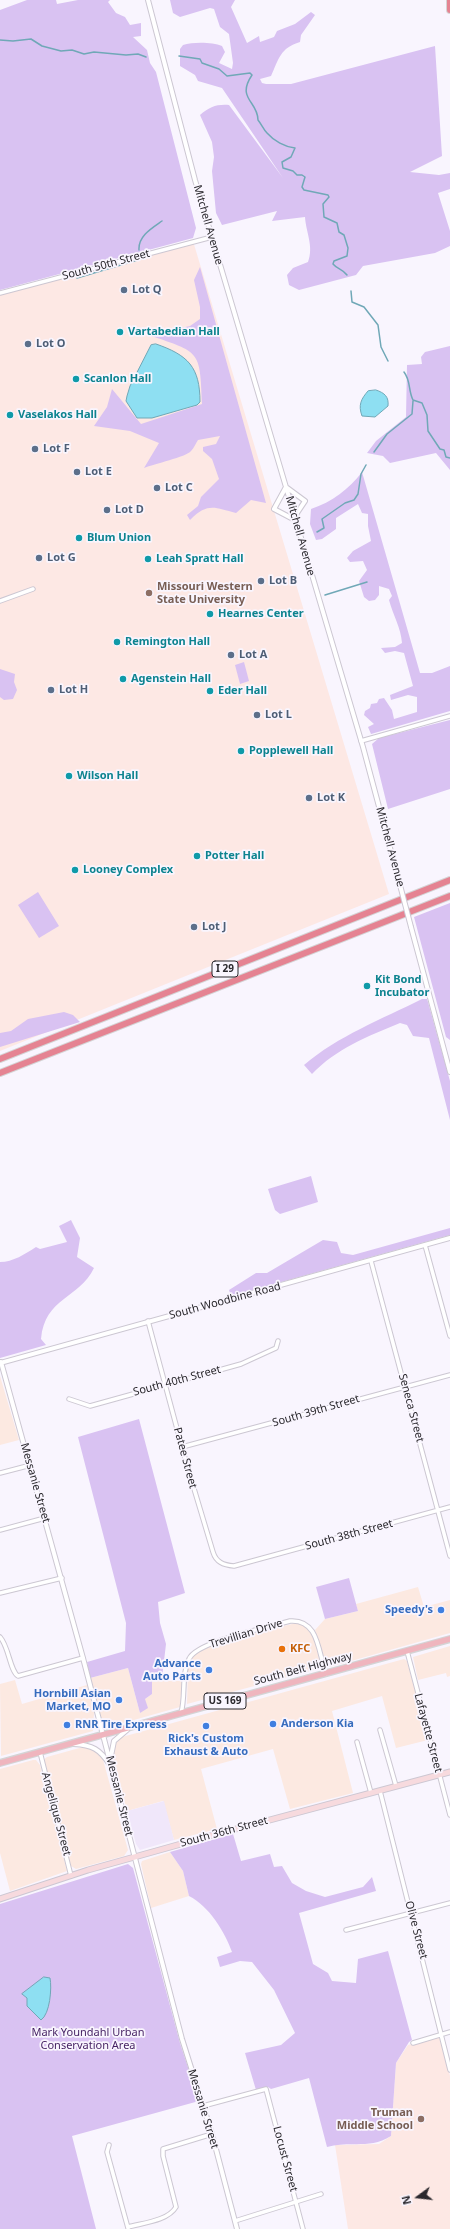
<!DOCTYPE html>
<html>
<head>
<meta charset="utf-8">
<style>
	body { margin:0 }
	#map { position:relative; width:450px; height:2229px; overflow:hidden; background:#f9f5fe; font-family:"Noto Sans",sans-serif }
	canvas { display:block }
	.north { position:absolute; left:398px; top:2177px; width:40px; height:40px; -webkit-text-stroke:3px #f9f5fe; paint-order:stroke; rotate:255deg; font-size:11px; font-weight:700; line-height:16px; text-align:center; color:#2a282d }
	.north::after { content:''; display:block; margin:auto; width:14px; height:18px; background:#2a282d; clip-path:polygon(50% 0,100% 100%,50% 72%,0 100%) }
</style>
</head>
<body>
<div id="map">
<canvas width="450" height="2229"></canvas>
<div class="north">N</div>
</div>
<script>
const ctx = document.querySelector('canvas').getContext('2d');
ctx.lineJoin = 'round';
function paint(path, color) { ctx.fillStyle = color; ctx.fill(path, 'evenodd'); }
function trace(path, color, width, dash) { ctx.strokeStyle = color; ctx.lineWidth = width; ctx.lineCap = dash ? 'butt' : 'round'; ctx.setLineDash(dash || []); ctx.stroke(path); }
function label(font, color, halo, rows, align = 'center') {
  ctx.font = font + ' "Noto Sans",sans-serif'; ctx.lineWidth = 3.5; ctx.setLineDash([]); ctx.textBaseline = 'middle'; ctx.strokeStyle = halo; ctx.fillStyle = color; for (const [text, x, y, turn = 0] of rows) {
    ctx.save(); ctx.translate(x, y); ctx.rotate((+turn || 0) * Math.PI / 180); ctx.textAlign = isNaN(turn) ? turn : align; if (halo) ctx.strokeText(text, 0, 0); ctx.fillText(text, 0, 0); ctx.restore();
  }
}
const commercial = new Path2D(`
	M0,1376L19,1440L0,1445Z
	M418,1587L424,1607L450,1600V1633L330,1667L327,1666L315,1630L325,1619L358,1611L356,1604Z
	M296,1623L304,1624L309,1629L316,1644L320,1665L318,1669L187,1704L188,1667L190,1660L197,1652L228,1640Z
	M450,1646V1676L447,1677L446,1673L418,1680L413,1657Z
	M404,1659L407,1661L428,1740L396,1748L382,1696L332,1711L353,1793L290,1809L273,1749L201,1769L217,1829L174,1840L163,1801L127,1811L113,1758L114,1745L122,1737Z
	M128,1668L140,1713L145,1699L152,1694V1678H162L163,1681H182L180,1707L109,1727L103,1725L90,1678Z
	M15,1680L22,1704L87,1685L94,1712L93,1731L1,1756L0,1684Z
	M83,1747H89L102,1756L128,1850L124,1856L76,1869L71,1866L43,1760L47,1757Z
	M33,1760H36L40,1765L67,1871L10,1891L0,1853V1769Z
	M170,1852L183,1871L189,1896L151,1908L141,1864L142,1861Z`);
const built = new Path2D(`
	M164,1801L174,1840L140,1850L136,1844L127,1811Z`);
const education = new Path2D(`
	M193,241L389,894L0,1051V293Z
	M440,2036L450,2076V2229H348L335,2145L379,2144L391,2136L396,2063L408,2045Z`);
const green = new Path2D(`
	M27,0H56L57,4L78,0H110L108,2L116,13L125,17L130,25L141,23V36L133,37L147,50L150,63L156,72L196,228L193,238L0,290V10Z
	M170,0H235L231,7L247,43L259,36L260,42L274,37L277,31L295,24L311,12L315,15L301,35L300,42C280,48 279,59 271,76L260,79L262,83L266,84H291L435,46L442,156L410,172L439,175L450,173V189L438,193L450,231V246L435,253L363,266L356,275L299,290L289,285L287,275L293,268L308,262C314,246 306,233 305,217L272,221L277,211L222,225L216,213L212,171L214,157L212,142L200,115C209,107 217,104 229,105L283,178L222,88L198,81L195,75L180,66V49L183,45C193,42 212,42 222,46L225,52L219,63L232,69L233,63L229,34L220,27L214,9L210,8L180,17L173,13Z
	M200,267L266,503L251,500L236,513C215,508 208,502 190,520L187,515L198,506L201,497L219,479L212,459L203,451V447L216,444L220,436L198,440C196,443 194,448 191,451C186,457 154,464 144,468L159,443L130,431L94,426L107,407L112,389L141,424L202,404C200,349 200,353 149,335L190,326L200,319V307L194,280Z
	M450,346V470L436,453L390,463L383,456L367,453L376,441L406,417L407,365L422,364L421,357L425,352Z
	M362,472L420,673H432L450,666V711L371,734L368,727L374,724L364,715L365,711L370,708L371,704L377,703L379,699L384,698L392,710L394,719L417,712V697L408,695L391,700L390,695L413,686L404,653L395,651L385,653L381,648L395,647L402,643C401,628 393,615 389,600L392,596L389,589L379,586V595L375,600L369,601L364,597L359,581L367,570L363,561L350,562L347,558L353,551L371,541L368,526V514L362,513L358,504L336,518V529L322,539L316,540L310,524L311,509C332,502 349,489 362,472Z
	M244,662L249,681L240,684L235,665Z
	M0,669L15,674L14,682L17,690L13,699L4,700L0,697Z
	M450,720V789L388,809L372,744L379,738Z
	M38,892L59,926L39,938L18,905Z
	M450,903V1040L446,1037L414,917Z
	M422,999H427L428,1002L450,1081V1120L429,1038L413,1036L407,1025L400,1023C368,1036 336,1049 312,1074L304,1065C338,1036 382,1019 422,999Z
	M64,1012L73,1015L80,1022L0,1047V1033L11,1031L28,1019Z
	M311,1176L318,1202L280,1214L275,1210L268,1189Z
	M71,1220L80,1238L77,1257L94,1268C79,1299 45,1297 41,1339L46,1345L0,1358V1262C13,1262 25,1254 36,1247L40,1249L67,1242L59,1226Z
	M450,1228V1235L231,1296L229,1290L256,1273H267L323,1240L337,1242L341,1253L353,1255Z
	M139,1419L185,1593L158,1602L160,1623L166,1644L162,1678H152V1694L145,1699L148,1708L140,1713L128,1668L90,1678L87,1662L125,1651L126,1623L78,1437Z
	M349,1578L358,1611L325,1619L316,1587Z
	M233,1834L241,1861L270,1854L274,1867L282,1866L292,1883L306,1891L325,1897L363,1887L372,1877L376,1891L299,1913L313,1964L328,1973L332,1981L356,1983L358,1959L388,1951L412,2040L409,2042L396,2063L391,2136C369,2150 351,2140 327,2147L309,2078L271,2089L268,2087L256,2090L245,2053L281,2045L295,2033L274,1990L252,1962L240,1961L220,1967L217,1957L232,1952C225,1932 209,1906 189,1896L183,1871L170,1852Z
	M128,1864L133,1868L180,2043L199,2101L72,2136L96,2229H0V1904Z`);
const water = new Path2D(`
	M156,344C188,355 200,367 200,402L197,405L152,418H137L126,401L127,396L130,386L151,345Z
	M376,390C385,393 389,397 388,406L375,417L362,416C358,405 361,399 368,391Z
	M44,1977L50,1978C52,1988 50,2014 41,2020L27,2006V1998L22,1994Z`);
const stream = new Path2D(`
	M0,40L13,41L31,39L42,46L61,51L72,50L84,54L94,52L126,55L138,54L146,57
	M179,56L200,59L202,63L219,69L227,76L250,73L252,75C236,99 258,101 258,120C262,125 263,129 267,133C274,141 285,147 295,148L291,157L282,162L283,168L293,171L297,175H302L305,177L302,187L304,190L328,195L329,197L323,204L324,217L337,223L339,232L344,235L348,248L347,256L334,261L333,264C337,269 343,269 347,275
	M139,250C138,236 152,228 162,221
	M77,278L141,259
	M351,291L352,302L364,307L378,325L381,347L388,361
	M404,372C411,381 408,390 413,400L422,403L427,415L428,431L440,449L444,450L446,457L450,458
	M374,452L387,434L412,414L413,401
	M317,532L324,528L322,519L345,503L354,500L358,494L361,474L366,465
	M325,595L367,582`);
const minor = new Path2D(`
	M0,293L212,237
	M0,601L33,589
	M361,741L450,716
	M425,1245L450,1336
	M371,1261L450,1556
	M148,1321L186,1462L213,1552C216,1562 223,1565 234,1566L450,1507
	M69,1399L90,1406L241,1364L276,1348L278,1341
	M182,1447L450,1375
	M0,1473L31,1465
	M0,1530L45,1518
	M0,1593L62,1578
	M0,1637C9,1647 10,1671 18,1676L83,1658
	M407,1651L450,1815
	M181,1713C186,1696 181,1675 189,1659C197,1641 270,1627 290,1621C319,1619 318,1652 326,1674
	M380,1730L396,1786
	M357,1742L371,1793
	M40,1752L71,1876
	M380,1791L450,2070
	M346,1930L450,1903
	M413,2043L450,2032
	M203,2106L266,2089L303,2229
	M109,2145L107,2152L128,2228
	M235,2221L321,2194
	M128,2227C142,2223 168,2221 176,2207L163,2156V2149L212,2134`);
const tertiary = new Path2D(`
	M148,0L195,180L363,747L400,885
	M286,487L305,501L297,513L295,520L274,509Z
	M411,927L450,1072
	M1,1362L83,1658L182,2039L212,2134L237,2229
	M0,1363L450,1238
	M74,1744C92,1745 100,1749 110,1765
	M111,1756L114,1741L127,1730`);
const secondary = new Path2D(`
	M0,1899L88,1870L206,1837L450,1772`);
const primary = new Path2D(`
	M0,1763L450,1639`);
const motorway = new Path2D(`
	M450,0V10
	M0,1059L450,880
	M0,1073L450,896`);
const tertiaryBridge = new Path2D(`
	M400,885L411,927`);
const markers = [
	[124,290,4,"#5c6f8a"],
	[120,332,4,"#0f9aa8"],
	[28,344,4,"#5c6f8a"],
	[76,379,4,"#0f9aa8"],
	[10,415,4,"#0f9aa8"],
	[35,449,4,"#5c6f8a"],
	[77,472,4,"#5c6f8a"],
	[157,488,4,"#5c6f8a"],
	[107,510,4,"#5c6f8a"],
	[79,538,4,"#0f9aa8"],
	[39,558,4,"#5c6f8a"],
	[148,559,4,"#0f9aa8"],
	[261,581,4,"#5c6f8a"],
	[149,593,4,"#8d6e63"],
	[210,614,4,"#0f9aa8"],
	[117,642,4,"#0f9aa8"],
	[231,655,4,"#5c6f8a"],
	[123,679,4,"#0f9aa8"],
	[51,690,4,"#5c6f8a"],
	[210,691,4,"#0f9aa8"],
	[257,715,4,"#5c6f8a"],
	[241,751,4,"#0f9aa8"],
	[69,776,4,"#0f9aa8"],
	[309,798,4,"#5c6f8a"],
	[197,856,4,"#0f9aa8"],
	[75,870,4,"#0f9aa8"],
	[194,927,4,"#5c6f8a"],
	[367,986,4,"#0f9aa8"],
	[441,1610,4,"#3f7fe0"],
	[282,1649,4,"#e8710a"],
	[209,1670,4,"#3f7fe0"],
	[119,1700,4,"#3f7fe0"],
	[273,1724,4,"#3f7fe0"],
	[67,1725,4,"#3f7fe0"],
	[206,1726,4,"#3f7fe0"],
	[421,2119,4,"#8d6e63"]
];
const shields = [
	[225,969,26],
	[225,1701,42]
];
const shieldNames = [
	["I 29",225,969],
	["US 169",225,1701]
];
const streetNames = [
	["Mitchell Avenue",208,225,74],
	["South 50th Street",106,265,-15],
	["Mitchell Avenue",300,536,74],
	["Mitchell Avenue",390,847,75],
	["South Woodbine Road",225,1301,-15],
	["South 40th Street",177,1381,-15],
	["Seneca Street",411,1408,75],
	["South 39th Street",316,1411,-16],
	["Patee Street",185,1458,75],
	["Messanie Street",35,1483,74],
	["South 38th Street",349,1535,-15],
	["Trevillian Drive",246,1634,-17],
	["South Belt Highway",303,1669,-15],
	["Lafayette Street",428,1733,75],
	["Messanie Street",119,1796,76],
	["Angelique Street",56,1814,75],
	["South 36th Street",224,1832,-15],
	["Olive Street",416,1930,75],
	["Messanie Street",203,2109,73],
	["Locust Street",285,2159,75]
];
const serviceNames = [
	["Lot Q",132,290],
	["Lot O",36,344],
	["Lot F",43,449],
	["Lot E",85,472],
	["Lot C",165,488],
	["Lot D",115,510],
	["Lot G",47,558],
	["Lot B",269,581],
	["Lot A",239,655],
	["Lot H",59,690],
	["Lot L",265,715],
	["Lot K",317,798],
	["Lot J",202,927]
];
const cultureNames = [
	["Vartabedian Hall",128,332],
	["Scanlon Hall",84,379],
	["Vaselakos Hall",18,415],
	["Blum Union",87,538],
	["Leah Spratt Hall",156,559],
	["Hearnes Center",218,614],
	["Remington Hall",125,642],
	["Agenstein Hall",131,679],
	["Eder Hall",218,691],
	["Popplewell Hall",249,751],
	["Wilson Hall",77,776],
	["Potter Hall",205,856],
	["Looney Complex",83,870],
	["Kit Bond",375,980],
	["Incubator",375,993]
];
const educationNames = [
	["Missouri Western",157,587],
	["State University",157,600],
	["Truman",413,2113,"right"],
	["Middle School",413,2126,"right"]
];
const shopNames = [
	["Speedy's",433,1610],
	["Advance",201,1664],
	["Auto Parts",201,1677],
	["Hornbill Asian",111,1694],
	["Market, MO",111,1707],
	["Anderson Kia",281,1724,"left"],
	["RNR Tire Express",75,1725,"left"],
	["Rick's Custom",206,1739,"center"],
	["Exhaust & Auto",206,1752,"center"]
];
const foodNames = [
	["KFC",290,1649]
];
const parkNames = [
	["Mark Youndahl Urban",88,2033],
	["Conservation Area",88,2046]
];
paint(commercial, '#fce9e1');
paint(built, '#f0e7fa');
paint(education, '#fde8e4');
paint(green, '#d9c2f2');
paint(water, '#8edff2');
trace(water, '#70a8b7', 1);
trace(stream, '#70a8b7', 1.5);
trace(minor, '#ccc7d2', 5.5);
trace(tertiary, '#ccc7d2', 6);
trace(secondary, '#ccc7d2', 7);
trace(primary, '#d4d4d5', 8);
trace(motorway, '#d4d4d5', 8);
trace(minor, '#fff', 3.5);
trace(tertiary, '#fff', 4);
trace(secondary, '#f7dade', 5);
trace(primary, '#efb5be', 5.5);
trace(motorway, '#e58392', 6);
trace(tertiaryBridge, '#ccc7d2', 6, []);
trace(tertiaryBridge, '#fff', 4);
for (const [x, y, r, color] of markers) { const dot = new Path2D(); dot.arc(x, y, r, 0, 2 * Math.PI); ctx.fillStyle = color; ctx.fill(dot); trace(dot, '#f9f5fe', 1.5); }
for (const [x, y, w] of shields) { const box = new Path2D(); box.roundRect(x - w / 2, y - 8, w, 16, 3); ctx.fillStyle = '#f9f5fe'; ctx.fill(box); trace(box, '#2a282d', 1); }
label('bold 10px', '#2a282d', null, shieldNames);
label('11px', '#2a282d', '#f9f5fe', streetNames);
label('bold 11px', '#4e5e75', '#f9f5fe', serviceNames, 'left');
label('bold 11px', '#0d838f', '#f9f5fe', cultureNames, 'left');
label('bold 11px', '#785e54', '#f9f5fe', educationNames, 'left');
label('bold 11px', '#366cbe', '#f9f5fe', shopNames, 'right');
label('bold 11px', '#c56008', '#f9f5fe', foodNames, 'left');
label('11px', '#431f61', '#f9f5fe', parkNames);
</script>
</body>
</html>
